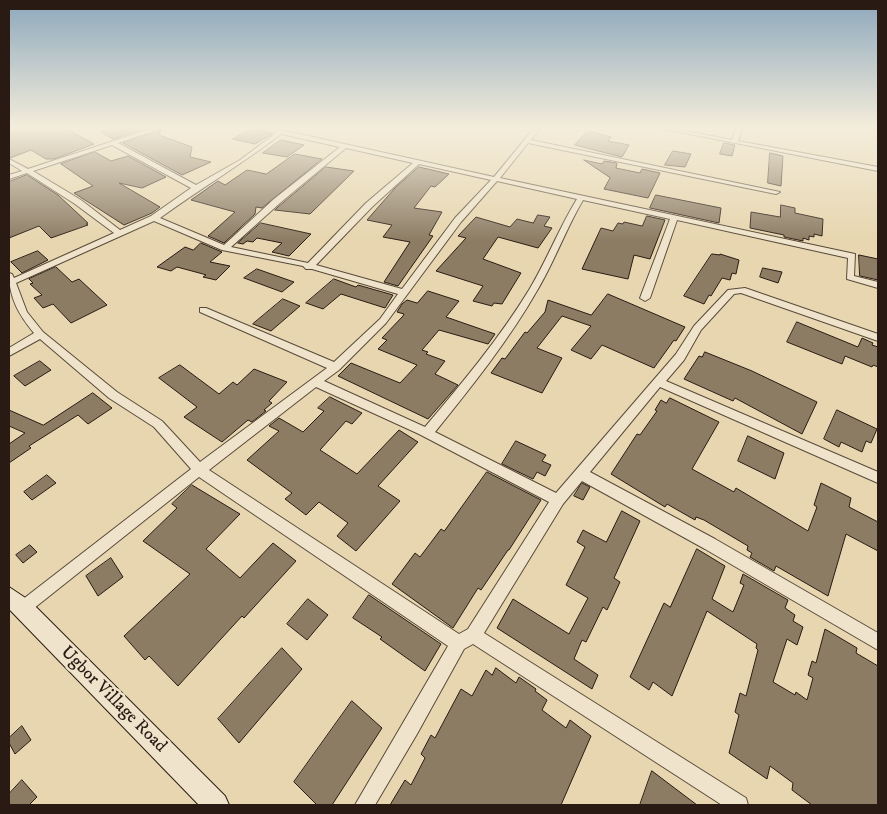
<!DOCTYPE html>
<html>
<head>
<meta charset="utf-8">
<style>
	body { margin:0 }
	#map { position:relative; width:887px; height:814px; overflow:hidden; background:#e7d6af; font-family:"IM FELL DW Pica",serif }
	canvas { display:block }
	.frame { position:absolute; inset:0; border:10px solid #291b13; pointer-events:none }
</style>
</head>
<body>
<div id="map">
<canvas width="887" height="814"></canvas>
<div class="frame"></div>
</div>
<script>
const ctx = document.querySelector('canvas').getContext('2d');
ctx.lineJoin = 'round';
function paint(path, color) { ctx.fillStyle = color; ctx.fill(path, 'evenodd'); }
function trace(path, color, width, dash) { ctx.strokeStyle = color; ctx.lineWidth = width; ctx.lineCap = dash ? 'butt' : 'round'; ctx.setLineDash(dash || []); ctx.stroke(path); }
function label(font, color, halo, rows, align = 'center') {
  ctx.font = font + ' "IM FELL DW Pica",serif'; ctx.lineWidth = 5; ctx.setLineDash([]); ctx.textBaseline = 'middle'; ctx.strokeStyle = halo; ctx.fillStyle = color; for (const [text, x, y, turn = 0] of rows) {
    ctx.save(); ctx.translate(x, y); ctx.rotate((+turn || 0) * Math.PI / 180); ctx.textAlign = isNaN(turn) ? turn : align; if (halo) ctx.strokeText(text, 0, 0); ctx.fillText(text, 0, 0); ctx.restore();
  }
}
const building = new Path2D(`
	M9,127H63L94,144L54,159H46L31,150L10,158L9,157Z
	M118,127H150L113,139L101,132Z
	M251,129L272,134L255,144L233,139Z
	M161,130L159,135L192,147L190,157L211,162L182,175L123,143Z
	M588,131L611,137L608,141L629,145L622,157L575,145Z
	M281,140L304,145L287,157L263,153Z
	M724,143L735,145L732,156L720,154Z
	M673,151L691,154L685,167L665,165Z
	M95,152L111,161L128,156L166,177L142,188L119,183L160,207L152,213L124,225L74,193L93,186L61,164Z
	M770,153L783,156L781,186L768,183Z
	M295,154L322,159L262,208L256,207L255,214L224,243L208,236L235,212L191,200L218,181L225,185L247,170L266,174Z
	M584,160L602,164L604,161L617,163L616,168L640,173L642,169L660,173L648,198L604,189L610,178Z
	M326,167L354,171L310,214L275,210Z
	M419,167L449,174L435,187L431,186L414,208L442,212L429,235L433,236L398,286L384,282L410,242L383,237L392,225L367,220L395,188Z
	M27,175L58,195L88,223L86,224L88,225L51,238L39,226L9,238V182Z
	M656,195L721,208L719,223L650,208Z
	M781,205L795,208V213L823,219L822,236L814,234V237L809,236V240L803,238V241L784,237V235L750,228L751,212L780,217Z
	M538,215L550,217L544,226L552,228L538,248L498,237L483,259L521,273L502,304L494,303L492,306L473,301L483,286L436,271L466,238L458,236L476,217L510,227L517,219L533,223Z
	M647,216L665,220L650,259L634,255L628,279L582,269L601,228L613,231L618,223L623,224L624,222L642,226Z
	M261,223L311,234L289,256L272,252L282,243L257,238L253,242L247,241L243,244L238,243Z
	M201,243L222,252L210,262L230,266L216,280L203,277L206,275L203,274L177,267L171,271L157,267L185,247L193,250Z
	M38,251L48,260L22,273L11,262Z
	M712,254L720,255V254L739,260L736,274L732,273L730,280L722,278L711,296L709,295L704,304L684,296Z
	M859,255L878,259V280L860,276Z
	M56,267L72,282L79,279L107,305L71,323L53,304L43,308L34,298L42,295L30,284L33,283L29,279Z
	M763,268L782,272L778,283L760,277Z
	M257,269L294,282L282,292L244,278Z
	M334,279L356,287L358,285L393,295L385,308L341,294L323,309L306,303Z
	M428,291L459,301L446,317L495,334L488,344L439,330L422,350L428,352L426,354L445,361L435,374L458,385L428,419L338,376L351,363L400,383L417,365L378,349L387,340L382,338L403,316L404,314L397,312L402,304L407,300L417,303Z
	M608,294L685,327L676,341L674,340L654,368L602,345L591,359L571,350L591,326L562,316L537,348L562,358L542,393L491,373L502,358L505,359L525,332L527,333L545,312L548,300L591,315Z
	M283,299L300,306L271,331L253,324Z
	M797,322L858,347L862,338L873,343L872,345L878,347V367L873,365L872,367L845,356L842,364L787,342Z
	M705,352L752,371L817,402L802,434L735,398L733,401L684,379L699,356L702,357Z
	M40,361L51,370L25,386L14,376Z
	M180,365L219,394L233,382L237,385L254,369L287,382L269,401L272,403L264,410L266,411L252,422L248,420L222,442L184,417L197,407L159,378Z
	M93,393L112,408L88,424L78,415L29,446L31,448L9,463V444L25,433L9,426V410L43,425Z
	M330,397L362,413L352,424L346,421L320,450L357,474L399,430L418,442L378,486L400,501L356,551L337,536L348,523L319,502L306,515L285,499L292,493L247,460L279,431L269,426L279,418L303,432L324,411L318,408Z
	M670,398L719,422L692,469L734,492L736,488L808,531L817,507L814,505L821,483L851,498L849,507L878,522V551L846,534L828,596L776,566L774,571L750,557L752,553L747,550L748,546L704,520L696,517L695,520L667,504L665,507L611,474L637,434L640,435L657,411L655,410L661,400L666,403Z
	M837,410L877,429L871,443L866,441L862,452L841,442L839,447L824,439Z
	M748,436L784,453L775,479L738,461Z
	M516,441L546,455L542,461L551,465L545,476L537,472L533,479L502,464Z
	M487,472L541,500L509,550H508L481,590L478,588L453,628L392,584L415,553L420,557L441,529L444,531Z
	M47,475L56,483L32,500L24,492Z
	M582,483L590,487L583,500L574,496Z
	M192,485L240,514L206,549L240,578L273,543L296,561L244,618L242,616L178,686L149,656L145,660L124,636L190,574L143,541L177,508L172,504Z
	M622,511L640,521L614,578L620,582L607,610L603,607L586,642L582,640L574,659L598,675L592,689L497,628L513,599L569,634L588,598L566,585L585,547L577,542L583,530L606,542Z
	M30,545L37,552L23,563L16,555Z
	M697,549L725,566L712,599L733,612L744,585L740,583L743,574L788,600L785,608L795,615L793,621L803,627L797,645L787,639L773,682L795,695L796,692L807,700L813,678L808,675L812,661L816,663L825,629L857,648L856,653L878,666V805H812L792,790L793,783L770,766L767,779L729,753L739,715L735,712L740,693L746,696L758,650L756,648L757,644L707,611L672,696L653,682L649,690L630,677L664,603L670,607Z
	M111,558L123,577L98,596L86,576Z
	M369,595L441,644L425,671L380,639L382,637L353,618Z
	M308,599L328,615L307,640L287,624Z
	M282,648L302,669L239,743L218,719Z
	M496,668L516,683L519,677L536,689L535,691L547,700L542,710L566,728L570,720L591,736L561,805H390L405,780L411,785L425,758L421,754L431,735L435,738L461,689L472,696L486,670L492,675Z
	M352,701L382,728L332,805H317L294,782Z
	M22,726L31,740L15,754L9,743V738Z
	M652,771L697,805H640Z
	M22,780L37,797L29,805H9V794Z`);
const street = new Path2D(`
	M156,127H165L118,143L196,185L240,160L276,133L252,127L281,130L494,177L535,127H541L531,140L780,192L776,194L528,143L500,178L855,254L854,276L878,282V288L847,279L848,258L677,220L650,298L645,301L640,298L670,219L583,200C566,229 555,260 538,289C509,340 472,386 435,432L556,493L676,354L694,326L728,290L745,288L878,334V341L741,293L734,294L701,330L684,360L666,381L878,472V483L660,387L590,472L715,539L878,633V650L705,549L582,481L563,504L484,633L746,798L748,805H722L473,644L464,649L417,734L375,805H355L448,646L199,477L28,613L23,616L18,613L15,608L18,603L191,469L154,427L109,398L40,339L9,356V348L34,333C19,315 9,298 9,273L12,274L14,278L114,233L75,204L27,173L9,179V175L22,171L9,163V159L28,169ZM281,134L340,147L274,199L224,245L160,218C200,189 242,164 281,134ZM112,145L191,188L151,216L120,230L81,200L33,171ZM346,148L413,163L366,203L308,263L231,247L280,203ZM419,164L491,180L455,218L402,289L316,265L372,207ZM497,181L577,199C559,228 547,260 529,290C499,339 462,383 425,427L324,381L339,370L386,323L461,222ZM154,221L222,250L303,266L306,269H312L398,294L380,319L334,362L206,308H200V312L327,368L200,462L162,421L117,392L43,332L27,312L16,283ZM316,387L419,434L549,502L468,629L459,634L209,470Z
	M654,127H666L732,140L737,127H743L738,141L878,167V171Z`);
const secondary = new Path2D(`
	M9,587L30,601L225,796L229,805H199L9,609Z`);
const nearStreetnames = [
	["Ugbor Village Road",113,700,45]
];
paint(building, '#8c7c64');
trace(building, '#291b13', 1);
trace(street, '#584a3a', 2);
trace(secondary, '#291b13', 2);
paint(street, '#efe4cb');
paint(secondary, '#efe4cb');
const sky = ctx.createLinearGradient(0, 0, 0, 241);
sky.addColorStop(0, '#8da8bc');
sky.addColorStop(0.53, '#f4eddb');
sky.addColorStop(1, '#f4eddb00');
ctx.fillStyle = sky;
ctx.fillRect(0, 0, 887, 241);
label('18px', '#291b13', '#efe4cb', nearStreetnames);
</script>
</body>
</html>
